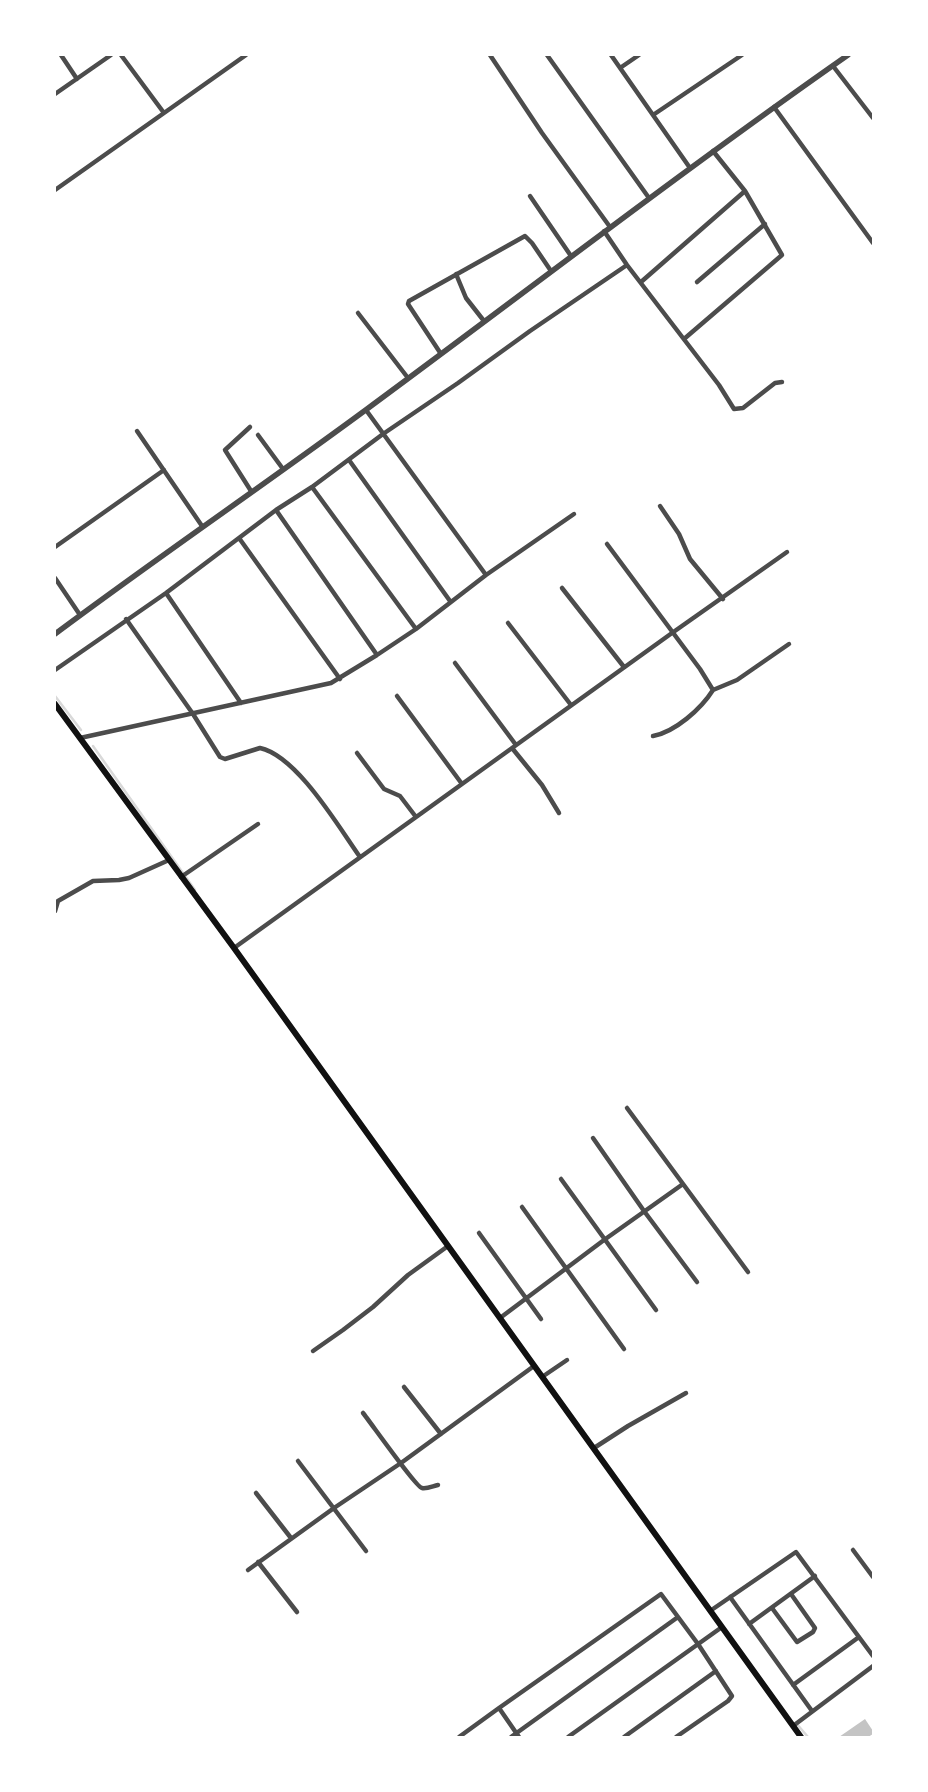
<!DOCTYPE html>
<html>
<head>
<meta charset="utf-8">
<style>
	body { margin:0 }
	#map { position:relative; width:928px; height:1792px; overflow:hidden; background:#fff; font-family:"Golos Text",sans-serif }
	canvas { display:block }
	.frame { position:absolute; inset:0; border:56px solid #fff; pointer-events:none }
</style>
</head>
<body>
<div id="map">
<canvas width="928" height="1792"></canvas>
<div class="frame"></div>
</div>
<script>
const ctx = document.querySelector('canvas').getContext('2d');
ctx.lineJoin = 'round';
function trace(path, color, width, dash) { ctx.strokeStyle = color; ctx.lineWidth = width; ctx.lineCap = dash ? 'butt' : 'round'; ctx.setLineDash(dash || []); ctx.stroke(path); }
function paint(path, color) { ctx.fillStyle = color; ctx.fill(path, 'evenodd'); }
const stream = new Path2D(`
	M55,696L81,730
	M93,746L195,890
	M796,1723L808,1737`);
const building = new Path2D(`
	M865,1719L873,1731V1734L868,1737H839Z`);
const minor = new Path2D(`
	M61,55L77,79
	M121,55L164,113L246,55
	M490,55L542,133L610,227
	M547,55L649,198
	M611,55L690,168
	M833,66L873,118
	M620,68L639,55
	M55,94L111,55
	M774,107L873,243
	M653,115L742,55
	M55,190L164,113
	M530,196L571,256
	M604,231L627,265L719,385L734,409L743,408L775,383L782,382
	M456,274L466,298L484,321
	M641,282L745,191
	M697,282L765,224
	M358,313L408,378
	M684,339L782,255L745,191L713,151
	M441,354L408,304L409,301L525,236L532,243L551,271
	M366,410L486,575
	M250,427L225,450L251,491
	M137,431L202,526
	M258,435L283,469
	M349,460L450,601
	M312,487L416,629
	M660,506L679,534L690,559L723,599
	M276,510L377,655
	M239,538L340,679
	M607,544L700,669L713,690L737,680L789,644
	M55,547L164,470
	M55,578L80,615
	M562,588L624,667
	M166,593L241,703
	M126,619L193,714L220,757L225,759L260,748C297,756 338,826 360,857
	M508,623L571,705
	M455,663L516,745
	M55,670L166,593L276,510L312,487L383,434L458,383L530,331L627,265
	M397,696L462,784
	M653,736C675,732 701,709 713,690
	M80,738L331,683L377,655L416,629L486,575L574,514
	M512,748L542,785L559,813
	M357,753L384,789L400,796L416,817
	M181,877L258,824
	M55,911L58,901L93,881L119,880L129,878L169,860
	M234,948L672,633L787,552
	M627,1108L748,1272
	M593,1138L644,1211L697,1282
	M561,1179L656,1310
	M522,1207L624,1349
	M479,1233L541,1319
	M500,1318L604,1240L683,1184
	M313,1351L343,1330L373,1307L408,1275L448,1246
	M542,1377L567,1360
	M404,1387L441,1434
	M363,1413C371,1423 416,1487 422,1488C427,1489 433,1486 438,1485
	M594,1448L628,1426L686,1393
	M298,1461L366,1551
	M256,1493L291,1538
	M853,1550L873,1577
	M258,1562L297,1612
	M248,1570L334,1508L401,1463L534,1366
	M730,1597L812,1711
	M772,1608L797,1642L813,1632L815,1628L791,1594
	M710,1611L796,1552L873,1656
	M749,1624L815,1576
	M793,1685L859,1637
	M499,1708L661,1594L698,1644L732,1696L728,1701L676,1737
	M793,1726L873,1666
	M459,1737L499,1708L519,1737
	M511,1737L678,1617
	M568,1737L722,1627
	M624,1737L716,1671`);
const tertiary = new Path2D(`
	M55,634C158,557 264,485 367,409C527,291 685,169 848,55`);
const secondary = new Path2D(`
	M55,704L234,948L801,1737`);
trace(stream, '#d9d9d9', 2.5);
paint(building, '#c4c4c4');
trace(minor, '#4c4c4c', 4.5);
trace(tertiary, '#4c4c4c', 5.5);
trace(secondary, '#111', 6);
</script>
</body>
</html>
